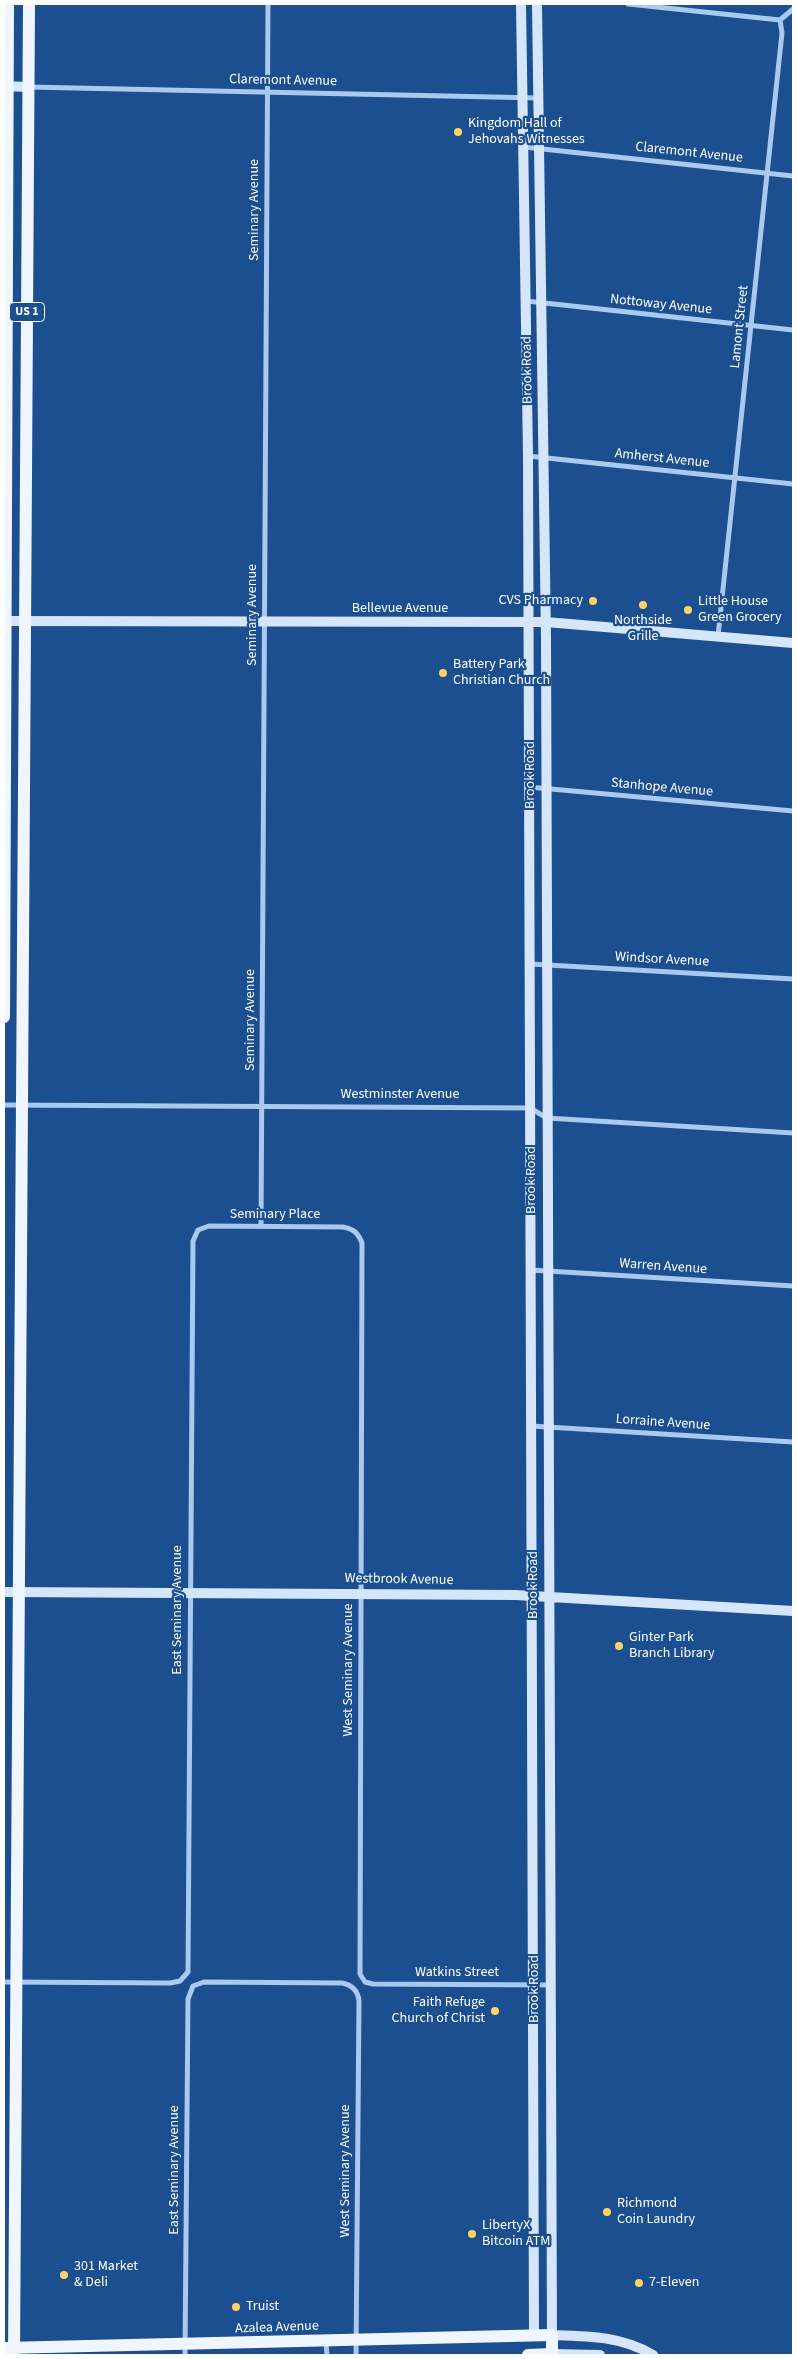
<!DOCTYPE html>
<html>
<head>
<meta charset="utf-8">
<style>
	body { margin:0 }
	#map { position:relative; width:797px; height:2359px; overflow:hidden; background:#1b4f8f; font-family:"Source Sans 3",sans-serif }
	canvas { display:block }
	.frame { position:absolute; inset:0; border:5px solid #fff; pointer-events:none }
</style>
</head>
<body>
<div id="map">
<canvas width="797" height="2359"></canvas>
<div class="frame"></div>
</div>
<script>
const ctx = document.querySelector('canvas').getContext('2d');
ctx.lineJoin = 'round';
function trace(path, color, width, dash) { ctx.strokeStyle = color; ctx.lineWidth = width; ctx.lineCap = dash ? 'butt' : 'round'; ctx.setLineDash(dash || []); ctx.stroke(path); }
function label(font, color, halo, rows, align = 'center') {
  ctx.font = font + ' "Source Sans 3",sans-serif'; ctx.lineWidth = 4.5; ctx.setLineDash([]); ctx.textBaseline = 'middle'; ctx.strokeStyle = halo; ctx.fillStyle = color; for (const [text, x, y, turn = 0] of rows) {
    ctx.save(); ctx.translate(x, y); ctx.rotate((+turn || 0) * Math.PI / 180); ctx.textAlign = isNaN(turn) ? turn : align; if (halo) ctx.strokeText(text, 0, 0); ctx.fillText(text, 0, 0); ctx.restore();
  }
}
const street = new Path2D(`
	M628,4L780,20L793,9
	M28,87L539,98
	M524,147L793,176
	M526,301L793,330
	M528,456L793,484
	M718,636L782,33L780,20
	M529,787L793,811
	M530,964L793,979
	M4,1105L530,1108L547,1118L793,1133
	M261,1226L268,4
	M531,1270L793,1286
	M531,1426L793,1442
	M4,1982L170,1983L180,1981L188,1972L193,1241L198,1230L209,1226L343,1227C354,1229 358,1233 362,1243L360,1974L365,1982L373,1984L550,1985
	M326,2342L327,2355
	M185,2355L188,1999L193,1986L204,1982L342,1983C352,1985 358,1990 359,2001L356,2355`);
const secondary = new Path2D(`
	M521,4L528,456L534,2335
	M537,4L546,639L552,2335C587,2336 622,2336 653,2355
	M4,86L28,87
	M5,621L546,622L793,643
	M4,1592L515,1595L793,1611
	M552,2354L600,2355`);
const primary = new Path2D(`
	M4,1017L8,4
	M4,2348L552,2335V2355
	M14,2355L29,4
	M528,2355L552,2354`);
const markers = [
	[458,132,5,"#ffd166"],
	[593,601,5,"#ffd166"],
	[643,605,5,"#ffd166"],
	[688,610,5,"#ffd166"],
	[443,673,5,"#ffd166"],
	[619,1646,5,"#ffd166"],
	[495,2011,5,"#ffd166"],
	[607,2212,5,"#ffd166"],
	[472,2234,5,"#ffd166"],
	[64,2275,5,"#ffd166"],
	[639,2283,5,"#ffd166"],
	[236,2307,5,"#ffd166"]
];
const shields = [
	[27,312,35]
];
const shieldNames = [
	["US 1",27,312]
];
const streetNames = [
	["Claremont Avenue",283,81,1],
	["Claremont Avenue",689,153,6],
	["Seminary Avenue",255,210,-90],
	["Nottoway Avenue",661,305,6],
	["Lamont Street",740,327,-84],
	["Brook Road",528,370,-91],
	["Amherst Avenue",662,459,6],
	["Bellevue Avenue",400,609],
	["Seminary Avenue",253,615,-90],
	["Brook Road",531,775,-90],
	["Stanhope Avenue",662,788,5],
	["Windsor Avenue",662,960,3],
	["Seminary Avenue",251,1020,-90],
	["Westminster Avenue",400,1095],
	["Brook Road",532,1180,-90],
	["Seminary Place",275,1215],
	["Warren Avenue",663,1267,4],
	["Lorraine Avenue",663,1423,4],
	["Westbrook Avenue",399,1580,1],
	["Brook Road",534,1585,-90],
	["East Seminary Avenue",178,1610,-90],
	["West Seminary Avenue",349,1670,-90],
	["Watkins Street",457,1973],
	["Brook Road",535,1989,-90],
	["East Seminary Avenue",175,2170,-90],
	["West Seminary Avenue",346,2171,-90],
	["Azalea Avenue",277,2328,-2]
];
const poiNames = [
	["Kingdom Hall of",468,124],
	["Jehovahs Witnesses",468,140],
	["CVS Pharmacy",583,601,"right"],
	["Little House",698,602],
	["Green Grocery",698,618],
	["Northside",643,621,"center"],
	["Grille",643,637,"center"],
	["Battery Park",453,665],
	["Christian Church",453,681],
	["Ginter Park",629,1638],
	["Branch Library",629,1654],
	["Faith Refuge",485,2003,"right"],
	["Church of Christ",485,2019,"right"],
	["Richmond",617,2204],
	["Coin Laundry",617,2220],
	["LibertyX",482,2226],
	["Bitcoin ATM",482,2242],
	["301 Market",74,2267],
	["& Deli",74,2283],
	["7-Eleven",649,2283],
	["Truist",246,2307]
];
trace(street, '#a9c9ee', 5);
trace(secondary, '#d6e6fa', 10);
trace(primary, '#f0f6ff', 12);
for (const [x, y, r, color] of markers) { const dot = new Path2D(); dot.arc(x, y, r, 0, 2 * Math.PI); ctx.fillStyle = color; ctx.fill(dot); trace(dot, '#1b4f8f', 2); }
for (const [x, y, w] of shields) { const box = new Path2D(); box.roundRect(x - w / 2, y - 9.5, w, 19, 4); ctx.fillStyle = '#1b4f8f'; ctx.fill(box); trace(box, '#fff', 1); }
label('bold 12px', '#fff', null, shieldNames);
label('14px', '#fff', '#1b4f8f', streetNames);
label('14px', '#fff', '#1b4f8f', poiNames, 'left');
</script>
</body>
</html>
